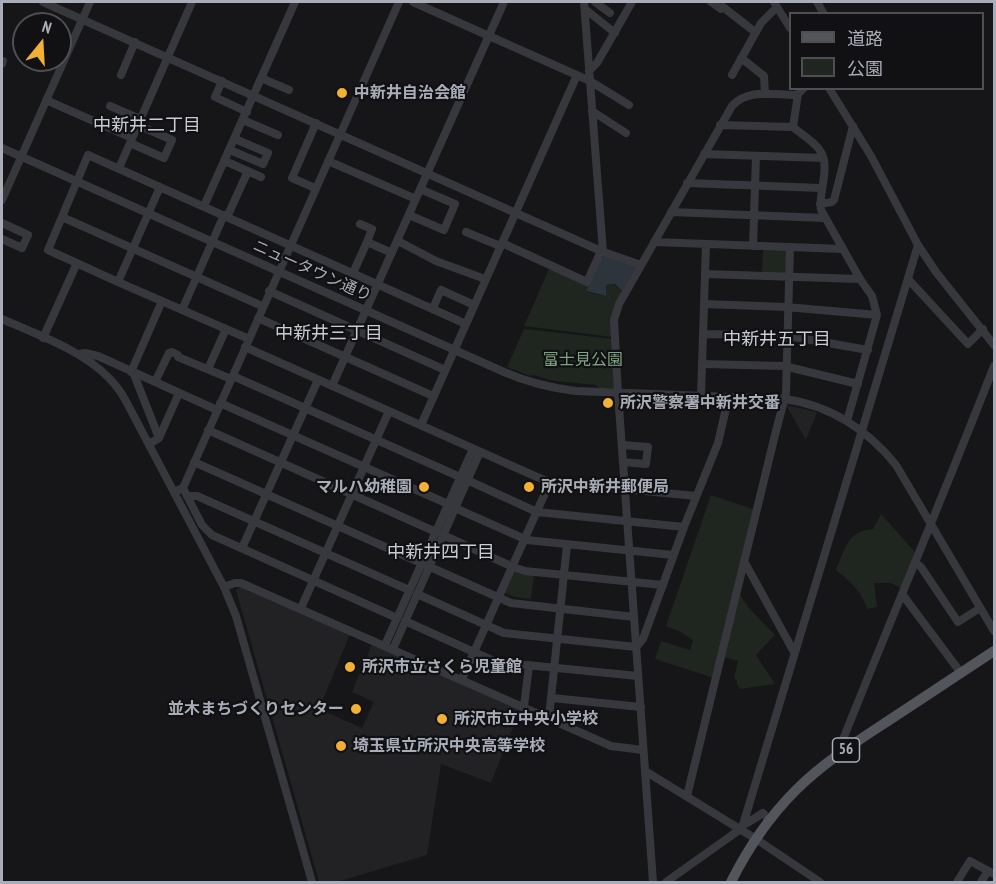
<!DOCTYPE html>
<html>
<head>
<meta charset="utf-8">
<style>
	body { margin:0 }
	#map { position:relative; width:996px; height:884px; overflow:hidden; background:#161618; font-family:"PT Sans Narrow","Noto Sans JP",sans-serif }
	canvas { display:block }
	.frame { position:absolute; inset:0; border:3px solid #a8adb8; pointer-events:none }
	.legend { position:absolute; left:789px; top:12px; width:195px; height:78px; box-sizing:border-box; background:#111113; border:2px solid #4d4f55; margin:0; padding:8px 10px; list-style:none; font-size:18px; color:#a8adb8 }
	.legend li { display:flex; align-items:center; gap:12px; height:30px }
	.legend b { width:30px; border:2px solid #4d4f55 }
	.north { position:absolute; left:12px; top:12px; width:60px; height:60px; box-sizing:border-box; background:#111113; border:2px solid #4d4f55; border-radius:50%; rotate:18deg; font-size:16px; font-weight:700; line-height:24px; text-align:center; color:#a8adb8 }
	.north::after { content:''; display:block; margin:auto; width:21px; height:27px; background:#f2b134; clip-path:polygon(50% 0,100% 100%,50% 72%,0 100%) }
</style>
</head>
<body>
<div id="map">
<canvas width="996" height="884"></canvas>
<div class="frame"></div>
<ul class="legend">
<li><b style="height:8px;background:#53555c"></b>道路</li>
<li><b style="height:16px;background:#1e261f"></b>公園</li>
</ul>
<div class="north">N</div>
</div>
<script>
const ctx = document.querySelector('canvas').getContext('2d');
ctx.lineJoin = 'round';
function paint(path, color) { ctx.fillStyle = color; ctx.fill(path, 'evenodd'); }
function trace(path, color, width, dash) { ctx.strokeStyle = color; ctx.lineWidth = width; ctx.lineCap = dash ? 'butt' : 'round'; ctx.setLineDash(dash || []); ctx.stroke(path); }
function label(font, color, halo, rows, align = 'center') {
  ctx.font = font + ' "PT Sans Narrow","Noto Sans JP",sans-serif'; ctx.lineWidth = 4.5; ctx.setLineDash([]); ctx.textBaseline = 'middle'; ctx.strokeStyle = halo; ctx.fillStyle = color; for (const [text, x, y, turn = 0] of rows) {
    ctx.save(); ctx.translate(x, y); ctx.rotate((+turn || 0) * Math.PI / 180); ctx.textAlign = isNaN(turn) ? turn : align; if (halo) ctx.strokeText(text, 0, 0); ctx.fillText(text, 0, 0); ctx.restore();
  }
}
const built = new Path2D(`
	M786,405L817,412L806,440Z
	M241,586L350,634L319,709L362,728L374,702L352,692L372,644L520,710L491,783L441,764L427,855L337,882H319L236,590Z`);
const green = new Path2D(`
	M763,249L788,250L787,275L762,274Z
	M550,267L589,284L586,292L606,296V285H615L622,292C612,311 611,316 612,337L524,326Z
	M524,329L613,339L615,388H599L596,385L555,381L533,375L530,376L507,367Z
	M711,495L756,510L736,589L749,608L775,635L756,655L775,684L740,689L737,685V680L734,678L738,661L720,656L714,678L655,659L661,641L690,650L693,640L679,631L666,626Z
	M881,514L915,552L901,588L891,583H874L877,607L867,609C863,592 849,581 836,570C845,549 847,531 873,529Z
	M513,571L534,574L531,599L514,597L505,593V591Z`);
const water = new Path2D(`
	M606,255L635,265V268L622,291L615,284L606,285V296L586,291L601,258Z`);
const minor = new Path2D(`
	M43,2L601,251L641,265
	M413,2L590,81L629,105
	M584,2L603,252
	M595,2L610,13
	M711,2L721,9L723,7L755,32
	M774,2L790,28
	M817,2L824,14
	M585,9L615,33
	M741,58L764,76L765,94
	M2,61H3L2,64
	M589,71L597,63L632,2
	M121,75L135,42
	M732,75L761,23L777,7
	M261,78L289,90
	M222,81L215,97L247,112
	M829,88L871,156L918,245L936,272L994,345
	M798,94L793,127C801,134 812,140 819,149C832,166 818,191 821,210L860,279L872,296L877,315L847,421
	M46,100L132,138
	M110,106L140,119
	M592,111L626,133
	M243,120L278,135
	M720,125L793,127
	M130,143L164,158L172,140L138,125
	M2,148L504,372C527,382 551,388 576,391L784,399C830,405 868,430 896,465L994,631
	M230,150L263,164L268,153L235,139
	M704,154L823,158
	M225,161L261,177
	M328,161L416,199
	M119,168L192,2
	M687,183L821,188
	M315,188L292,178L316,123
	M2,200L90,2
	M820,204L832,202L834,200L853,126
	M204,206L295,2
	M671,212L824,218
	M409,215L444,230L455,204L420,189
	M62,217L262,306
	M227,217L248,171
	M2,223L28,235L22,248L2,239
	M360,224L372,229L367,242L392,253
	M466,232L500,246
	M398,241L436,261L485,279
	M654,242L843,249
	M502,243L587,282L601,251
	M753,246L756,156
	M353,273L367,242
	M705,274L860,279
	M908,279L968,344L983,329
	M118,282L160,187
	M269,291L445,370
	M704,304L786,307L877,315
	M433,308L441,290L474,305
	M182,310L224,215
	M258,318L433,396
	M2,319C36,334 82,350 109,378C117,386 123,395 128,405L224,587L236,616L312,882
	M703,334L788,336L868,350
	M43,338L77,263
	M249,339L118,282L48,250L88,155L466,324
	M245,347L537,477L550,482L696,496
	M79,354L85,353L98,356L217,410
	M702,364L784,366L858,384
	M208,369L226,329
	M131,372L162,301
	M133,372L159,438L149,444
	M233,376L460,477
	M155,382L169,353L172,352L178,355V357L231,379
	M332,386L504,2
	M701,396L706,244
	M220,403L448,504
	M421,425L577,75
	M208,430L436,532
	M159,438L179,393
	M622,445L648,447L646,464L623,462
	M194,462L511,603L634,617
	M467,480L537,512L684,527
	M183,488L202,525L212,535L397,618
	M174,492L183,488L399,2
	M187,496H197L409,590
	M455,508L527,540L673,555
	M443,535L513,567L525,571L663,585
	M242,548L318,380
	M744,561L794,652
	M915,562L921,567L958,622L980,608
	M224,587L235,583H241L611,746L643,750
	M417,594L504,633L636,647
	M902,594L961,673
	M301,608L389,411
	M405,621L496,662L638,676
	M385,645L473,449
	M636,647L643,639L684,527L718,443L727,404V397
	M393,649L480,452
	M462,679L550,482
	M552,698L641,707
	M524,706L529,666
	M549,717L567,545
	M836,757C888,626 943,497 994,366
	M645,771L756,839L820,882
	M687,796L775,435L786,393L790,247
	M743,825L747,823L763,813L769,820
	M653,882L618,393L614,320L619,304L732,106C748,88 773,95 794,95L798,94L804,88
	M666,882L742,828L918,245
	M957,882L970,861L994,874
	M981,882L988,871`);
const major = new Path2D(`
	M731,882C748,848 769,817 796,790C823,763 856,742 888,721C923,698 959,674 994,651`);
const markers = [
	[342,93,6,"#f2b134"],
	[608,403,6,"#f2b134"],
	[424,487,6,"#f2b134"],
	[529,487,6,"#f2b134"],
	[350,667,6,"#f2b134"],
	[356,709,6,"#f2b134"],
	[442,719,6,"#f2b134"],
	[341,746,6,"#f2b134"]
];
const shields = [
	[846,750,27]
];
const shieldNames = [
	["56",846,750]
];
const poiNames = [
	["中新井自治会館",354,93],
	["所沢警察署中新井交番",620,403],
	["マルハ幼稚園",412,487,"right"],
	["所沢中新井郵便局",541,487],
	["所沢市立さくら児童館",362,667],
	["並木まちづくりセンター",344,709,"right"],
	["所沢市立中央小学校",454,719],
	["埼玉県立所沢中央高等学校",353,746]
];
const streetNames = [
	["ニュータウン通り",312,271,24]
];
const parkNames = [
	["富士見公園",583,360]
];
const neighbourhoodNames = [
	["中新井二丁目",147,126],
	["中新井三丁目",329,334],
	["中新井五丁目",777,340],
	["中新井四丁目",441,553]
];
paint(built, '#222225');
paint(green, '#1e261f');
paint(water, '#2c353c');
trace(minor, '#37383d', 8);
trace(major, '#53555c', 10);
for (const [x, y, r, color] of markers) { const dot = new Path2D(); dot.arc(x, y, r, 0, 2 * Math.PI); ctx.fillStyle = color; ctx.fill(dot); trace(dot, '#111113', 2); }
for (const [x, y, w] of shields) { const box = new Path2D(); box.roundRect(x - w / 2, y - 12, w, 24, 4.5); ctx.fillStyle = '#111113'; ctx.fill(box); trace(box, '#a8adb8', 1.5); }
label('bold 15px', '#a8adb8', null, shieldNames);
label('bold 16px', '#a8adb8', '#111113', poiNames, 'left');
label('16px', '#a8adb8', '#111113', streetNames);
label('16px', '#7fa381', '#111113', parkNames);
label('18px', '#c9ccd4', '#111113', neighbourhoodNames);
</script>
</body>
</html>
